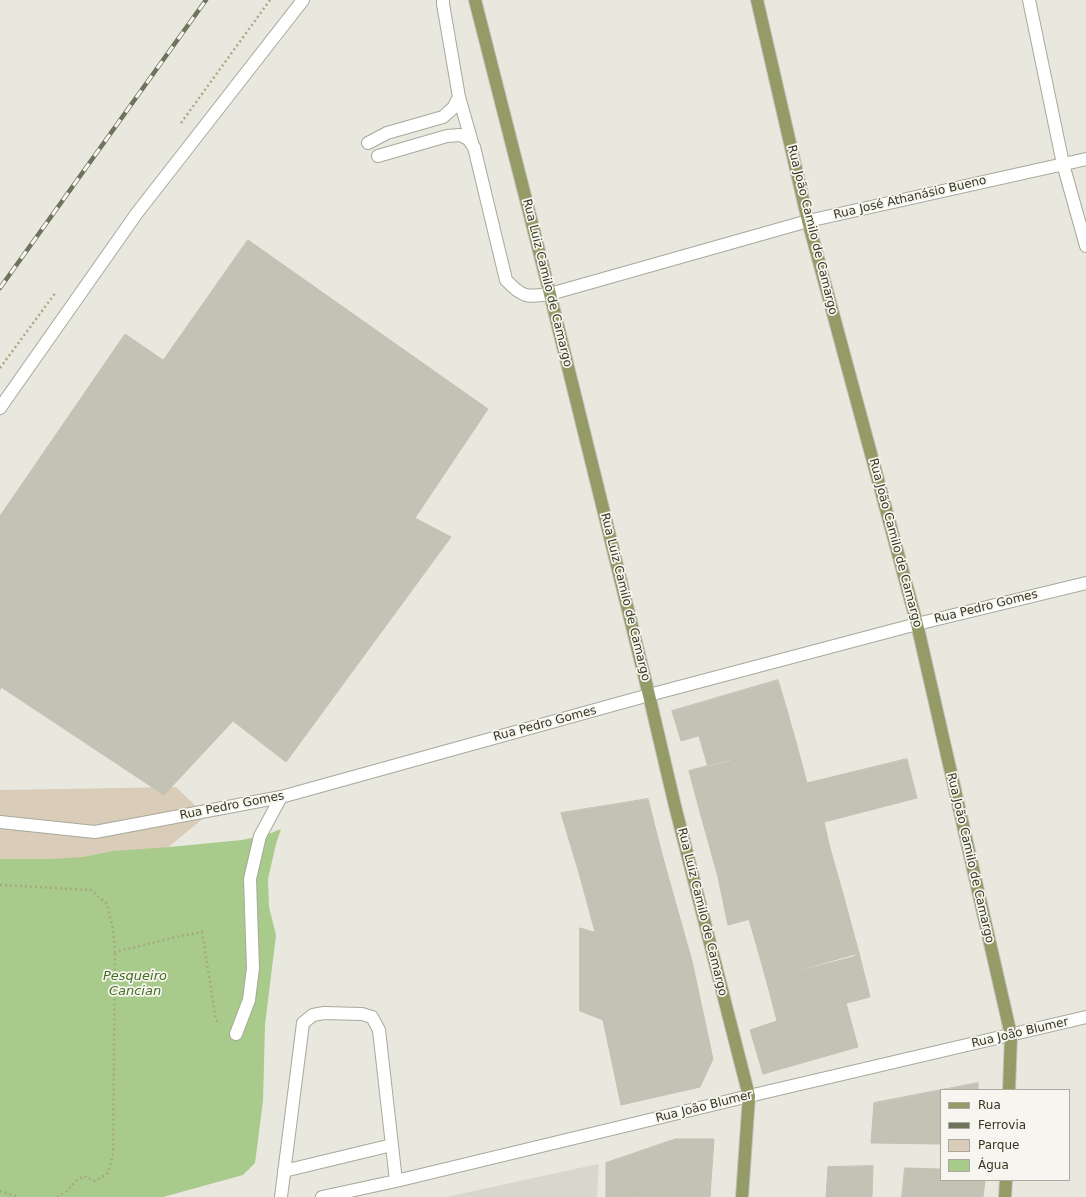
<!DOCTYPE html>
<html>
<head>
<meta charset="utf-8">
<style>
	body { margin:0 }
	#map { position:relative; width:1086px; height:1197px; overflow:hidden; background:#e9e8df; font-family:"DejaVu Sans",sans-serif }
	canvas { display:block }
	.legend { position:absolute; left:940px; top:1089px; width:130px; height:92px; box-sizing:border-box; background:#f6f5ef; border:1px solid #a9a99d; margin:0; padding:5px 7px; list-style:none; font-size:12px; color:#353721 }
	.legend li { display:flex; align-items:center; gap:8px; height:20px }
	.legend b { width:20px; border:1px solid #a9a99d }
</style>
</head>
<body>
<div id="map">
<canvas width="1086" height="1197"></canvas>
<ul class="legend">
<li><b style="height:5px;background:#959b66"></b>Rua</li>
<li><b style="height:5px;background:#70735b"></b>Ferrovia</li>
<li><b style="height:11px;background:#d9cdb9"></b>Parque</li>
<li><b style="height:11px;background:#a8ca8a"></b>Água</li>
</ul>
</div>
<script>
const ctx = document.querySelector('canvas').getContext('2d');
ctx.lineJoin = 'round';
function paint(path, color) { ctx.fillStyle = color; ctx.fill(path, 'evenodd'); }
function trace(path, color, width, dash) { ctx.strokeStyle = color; ctx.lineWidth = width; ctx.lineCap = dash ? 'butt' : 'round'; ctx.setLineDash(dash || []); ctx.stroke(path); }
function label(font, color, halo, rows, align = 'center') {
  ctx.font = font + ' "DejaVu Sans",sans-serif'; ctx.lineWidth = 3.5; ctx.setLineDash([]); ctx.textBaseline = 'middle'; ctx.strokeStyle = halo; ctx.fillStyle = color; for (const [text, x, y, turn = 0] of rows) {
    ctx.save(); ctx.translate(x, y); ctx.rotate((+turn || 0) * Math.PI / 180); ctx.textAlign = isNaN(turn) ? turn : align; if (halo) ctx.strokeText(text, 0, 0); ctx.fillText(text, 0, 0); ctx.restore();
  }
}
const built = new Path2D(`
	M599,1164L597,1197H446L598,1164Z`);
const green = new Path2D(`
	M176,787L206,816L170,846L133,868L0,908V790Z`);
const water = new Path2D(`
	M281,829L276,844L268,879L269,907L276,935L265,1025L263,1101L255,1163L243,1175L163,1197H0V859H53L83,857L113,851L170,847L242,840L266,835Z`);
const building = new Path2D(`
	M248,240L488,409L415,518L451,537L286,762L233,721L164,795L1,687L0,690V516L125,334L163,360Z
	M778,680L787,710L681,741L672,711Z
	M787,710L796,742L708,767L699,736Z
	M796,742L807,783L700,812L689,771Z
	M907,759L917,798L824,822L830,848L718,877L700,812L807,783Z
	M648,799L663,858L579,873L561,813Z
	M830,848L843,894L728,925L718,877Z
	M663,858L692,961L595,932L579,873Z
	M843,894L859,953L766,979L749,919Z
	M580,928L692,961L713,1059L700,1087L621,1105L603,1020L580,1011Z
	M859,953L870,997L777,1021L766,979L853,957Z
	M846,1003L858,1047L763,1074L750,1030L777,1021Z
	M978,1083V1090H941V1144L871,1143L874,1103Z
	M676,1139H714L710,1197H671Z
	M676,1139L671,1197H638L641,1151Z
	M641,1151L638,1197H606V1163Z
	M873,1166L872,1197H826L828,1167Z
	M905,1168L941,1169V1180H985L983,1197H902Z`);
const path = new Path2D(`
	M181,123L270,0
	M0,368L56,292
	M0,885L91,890L107,904L113,929L115,952L175,937L202,932L216,1020L221,1023
	M0,1191L19,1197
	M57,1197L67,1191L76,1181L84,1176L95,1181L108,1173L113,1155L115,952`);
const minor = new Path2D(`
	M1029,0L1063,164L1086,246
	M459,97L473,146
	M368,143L387,133L443,117L453,108L459,97L443,4V0
	M378,156L447,136L460,135L468,139L474,147L506,280C523,298 526,297 550,294L808,221L1086,159
	M0,408L137,213L303,0
	M0,822L95,832L281,797L649,695L917,624L1086,583
	M236,1034L249,1000L253,968L250,879L260,836L281,797
	M284,1171L392,1145
	M281,1197L303,1023L313,1015L324,1013L362,1014L372,1017L379,1030L396,1181
	M322,1197L396,1181L749,1096L1086,1017`);
const major = new Path2D(`
	M475,0L550,294L649,695L675,806L749,1096L742,1197
	M757,0L808,221L917,624L1011,1035L1009,1090
	M1005,1197L1006,1180`);
const rail = new Path2D(`
	M0,288L206,0`);
const streetNames = [
	["Rua José Athanásio Bueno",910,198,-13],
	["Rua João Camilo de Camargo",812,230,76],
	["Rua Luiz Camilo de Camargo",547,283,76],
	["Rua João Camilo de Camargo",895,543,75],
	["Rua Luiz Camilo de Camargo",625,597,76],
	["Rua Pedro Gomes",986,607,-14],
	["Rua Pedro Gomes",545,724,-15],
	["Rua Pedro Gomes",232,806,-11],
	["Rua João Camilo de Camargo",970,858,77],
	["Rua Luiz Camilo de Camargo",702,912,76],
	["Rua João Blumer",1020,1033,-13],
	["Rua João Blumer",704,1107,-14]
];
const waterNames = [
	["Pesqueiro",135,977],
	["Cancian",135,992]
];
paint(built, '#d8d7cd');
paint(green, '#d9cdb9');
paint(water, '#a8ca8a');
paint(building, '#c3c2b4');
trace(building, '#c2c1b2', 1);
trace(minor, '#a8a89b', 14);
trace(major, '#c2c3bc', 14);
trace(path, '#a7aa81', 2.5, [2, 3]);
trace(minor, '#fff', 12);
trace(major, '#959b66', 12);
trace(rail, '#70735b', 4.5);
trace(rail, '#f6f5ef', 3, [9]);
label('12px', '#353721', '#f6f5ef', streetNames);
label('italic 13px', '#446e21', '#f6f5ef', waterNames);
</script>
</body>
</html>
